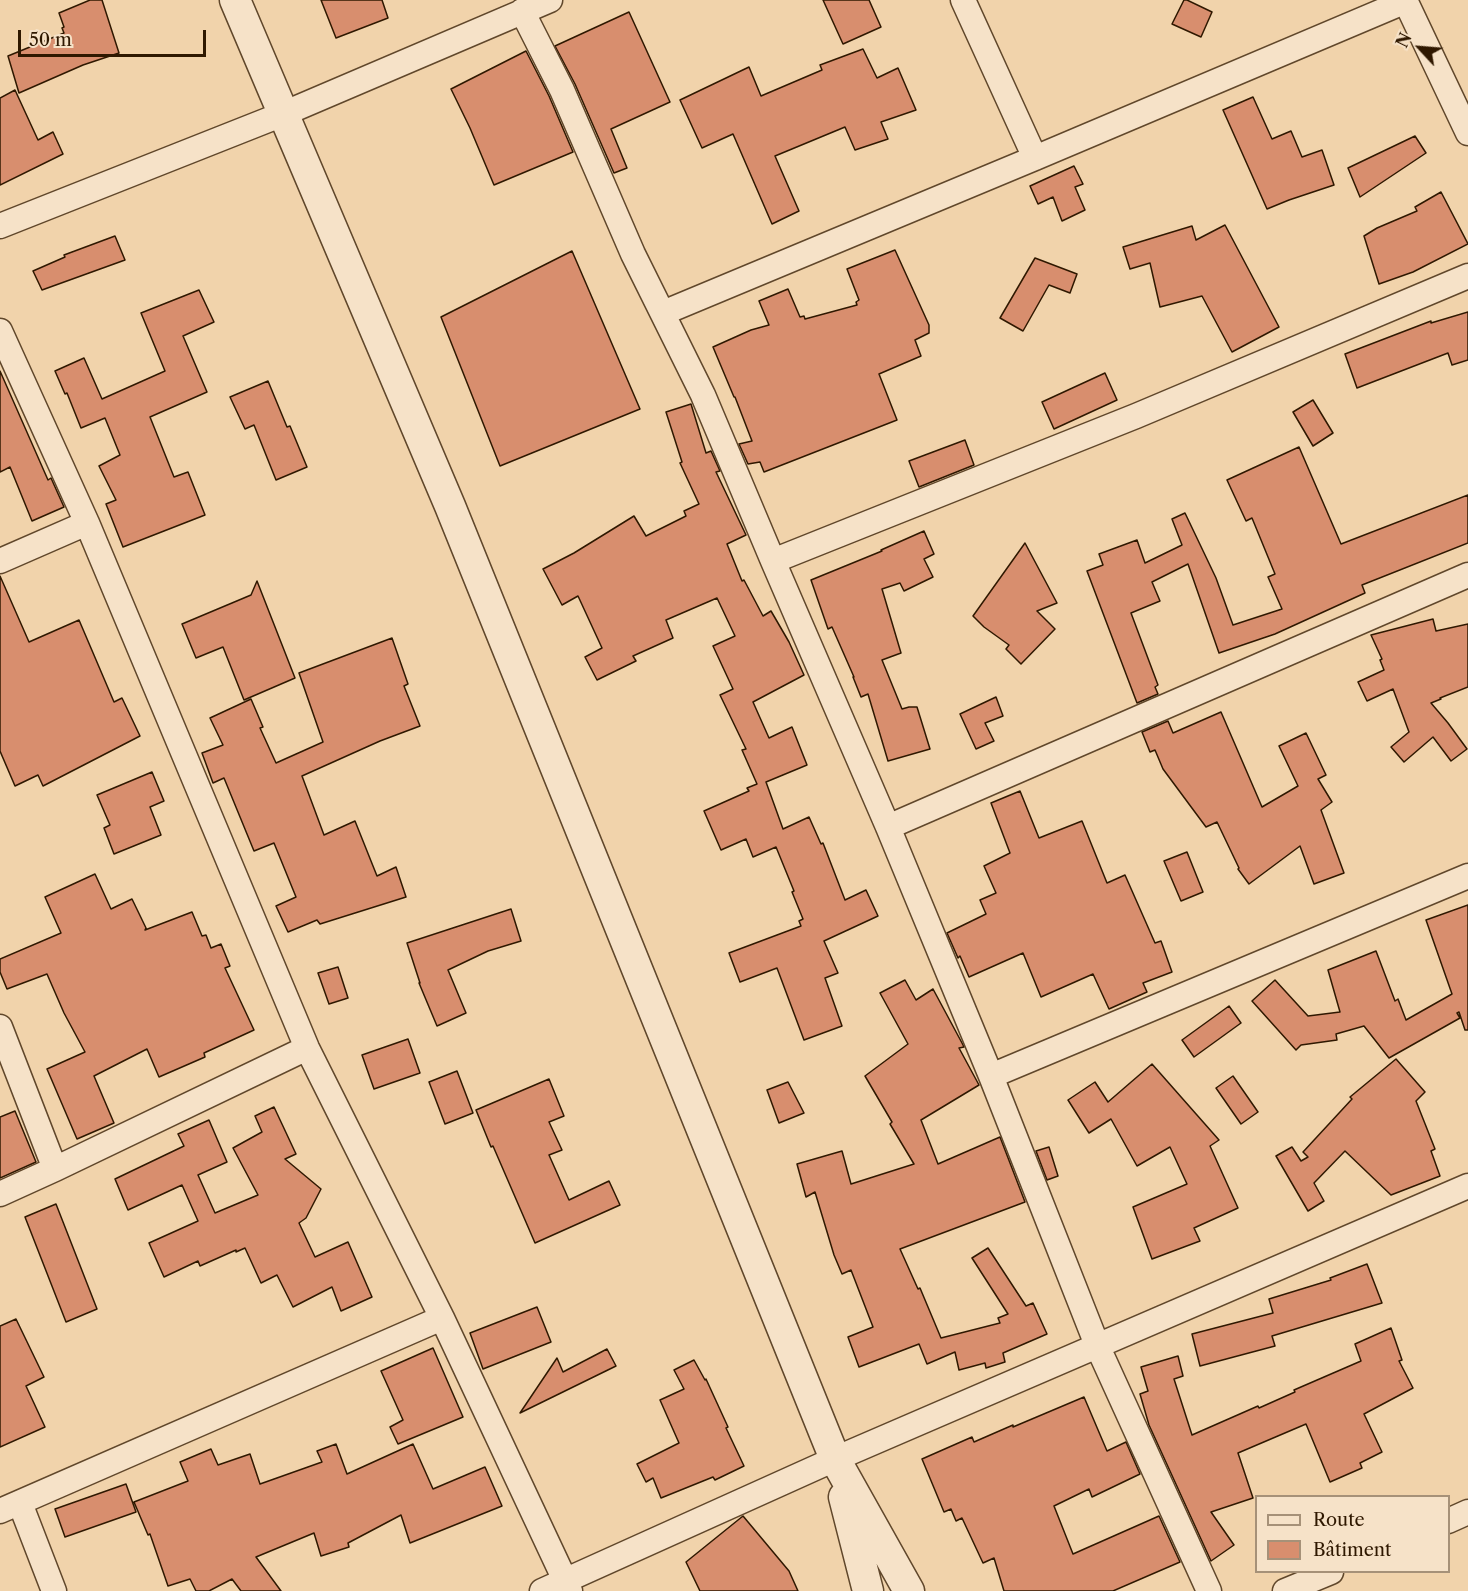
<!DOCTYPE html>
<html>
<head>
<meta charset="utf-8">
<style>
	body { margin:0 }
	#map { position:relative; width:1468px; height:1591px; overflow:hidden; background:#f1d3ab; font-family:"Libre Caslon Text",serif }
	canvas { display:block }
	.legend { position:absolute; left:1255px; top:1495px; width:195px; height:78px; box-sizing:border-box; background:#f6e2c8; border:2px solid #a69178; margin:0; padding:8px 10px; list-style:none; font-size:18px; color:#2f1800 }
	.legend li { display:flex; align-items:center; gap:12px; height:30px }
	.legend b { width:30px; border:2px solid #a69178 }
	.north { position:absolute; left:1390px; top:18px; width:60px; height:60px; -webkit-text-stroke:4px #f6e2c8; paint-order:stroke; rotate:296deg; font-size:16px; font-weight:700; line-height:24px; text-align:center; color:#2f1800 }
	.north::after { content:''; display:block; margin:auto; width:21px; height:27px; background:#2f1800; clip-path:polygon(50% 0,100% 100%,50% 72%,0 100%) }
	.scale { position:absolute; left:18px; top:30px; width:188px; height:27px; box-sizing:border-box; border:3px solid #2f1800; border-top:0; padding-left:8px; font-size:18px; line-height:21px; white-space:nowrap; color:#2f1800; -webkit-text-stroke:4px #f6e2c8; paint-order:stroke }
</style>
</head>
<body>
<div id="map">
<canvas width="1468" height="1591"></canvas>
<ul class="legend">
<li><b style="height:8px;background:#f6e2c8"></b>Route</li>
<li><b style="height:16px;background:#d88e6e"></b>Bâtiment</li>
</ul>
<div class="north">N</div>
<div class="scale">50 m</div>
</div>
<script>
const ctx = document.querySelector('canvas').getContext('2d');
ctx.lineJoin = 'round';
function paint(path, color) { ctx.fillStyle = color; ctx.fill(path, 'evenodd'); }
function trace(path, color, width, dash) { ctx.strokeStyle = color; ctx.lineWidth = width; ctx.lineCap = dash ? 'butt' : 'round'; ctx.setLineDash(dash || []); ctx.stroke(path); }
const building = new Path2D(`
	M90,0H102L119,53L83,65L19,93L8,56L64,33L62,28L64,27L59,13Z
	M321,0H382L388,18L336,38Z
	M823,0H869L881,27L843,44Z
	M1184,0H1187L1212,12L1201,37L1172,24Z
	M629,12L670,102L611,129L627,168L614,173L575,84L555,46Z
	M863,49L877,78L898,68L916,110L881,122L888,139L855,150L845,127L775,156L799,211L772,224L733,134L702,148L680,100L749,67L761,96L822,70L820,65Z
	M526,51L549,96L573,152L494,185L470,128L451,89Z
	M15,90L38,140L53,132L63,154L0,185V98Z
	M1253,97L1272,139L1291,131L1302,157L1322,150L1334,185L1289,200L1267,209L1223,110Z
	M1415,136L1426,153L1360,197L1348,168Z
	M1074,166L1083,184L1075,187L1085,210L1062,221L1053,197L1038,204L1030,186Z
	M1441,192L1468,244L1413,272L1379,284L1364,236L1377,228L1417,211L1415,207Z
	M1225,225L1279,327L1232,352L1202,296L1160,307L1150,263L1130,269L1123,247L1192,226L1196,240Z
	M115,236L125,260L42,290L33,271L65,257L64,255Z
	M895,250L929,325V333L915,340L921,356L879,374L897,420L764,472L760,462L748,464L739,444L752,441L735,397H734L713,347L751,330L769,325L759,301L788,289L800,317L804,316L805,319L857,305L856,302L859,300L847,269Z
	M572,251L640,409L500,466L441,317Z
	M1035,258L1077,274L1070,293L1049,285L1023,331L1000,318Z
	M199,290L214,322L183,336L207,392L150,417L174,477L188,472L205,515L123,547L106,504L116,500L99,466L120,455L105,418L81,428L67,393L65,394L55,371L84,358L102,399L165,371L141,313Z
	M1468,312V360L1452,365L1448,353L1357,388L1345,354L1431,321V323Z
	M0,371L48,480L51,478L64,507L32,521L10,467L0,472Z
	M1105,373L1117,400L1054,429L1042,402Z
	M268,381L287,427L290,426L307,467L276,480L254,425L245,429L230,397Z
	M1313,400L1333,433L1313,446L1293,412Z
	M691,404L706,453L711,451L720,471L716,472L746,535L727,544L742,581L744,580L763,616L771,611L789,642L804,675L753,702L769,738L792,727L807,765L766,782L783,829L809,817L821,844L823,843L845,900L866,890L878,916L824,941L838,973L825,978L842,1026L804,1040L777,968L740,982L729,953L801,926L799,921L803,919L792,892L794,891L776,847L753,857L746,839L721,850L704,811L749,791L747,788L757,784L742,750L746,749L720,695L733,689L713,646L735,636L717,598L666,620L673,638L633,656L636,661L597,680L585,657L602,648L578,596L562,605L543,569L574,553L634,516L646,536L686,516L684,511L699,504L680,463L682,462L666,412Z
	M965,440L974,465L919,487L909,461Z
	M1299,447L1341,544L1468,495V543L1362,585L1365,593L1275,634L1219,653L1188,564L1152,582L1160,601L1131,613L1158,685L1155,687L1158,694L1137,703L1087,571L1103,565L1099,554L1137,540L1145,563L1182,545L1172,519L1185,513L1216,578L1233,625L1282,609L1268,577L1275,574L1252,518L1246,521L1227,480Z
	M924,531L934,554L924,559L933,577L904,591L900,583L882,589L901,653L882,660L902,709L909,707H917L930,749L888,761L868,694L861,697L853,677H854L832,627L828,629L811,580L882,551L881,550Z
	M1025,543L1057,603L1037,611L1055,629L1021,664L1006,649L1009,645L984,627L973,616Z
	M0,576L29,642L79,620L114,702L122,698L140,736L43,786L38,775L15,786L0,751Z
	M257,581L295,678L244,700L223,647L196,658L182,624L251,595Z
	M1433,619L1436,631L1468,624V687L1440,698L1441,699L1431,703L1448,723L1467,749L1451,761L1433,737L1404,762L1391,747L1409,732L1393,689L1367,701L1358,682L1384,670L1380,660L1382,659L1371,635Z
	M392,638L408,684L404,686L420,726L380,741L302,776L324,835L355,821L377,876L396,867L406,897L320,924L317,920L288,932L276,906L296,897L274,843L254,851L224,778L213,783L202,753L223,745L210,718L251,699L263,727L260,728L276,763L323,742L299,673Z
	M996,697L1003,716L985,723L994,741L976,749L960,714Z
	M1221,712L1262,807L1298,786L1279,746L1306,733L1326,775L1318,779L1332,802L1321,810L1344,873L1314,884L1300,846L1249,884L1238,869L1239,868L1217,822L1206,827L1163,769L1155,750L1150,752L1142,732L1168,721L1173,733Z
	M152,772L164,801L150,807L161,835L114,854L104,828L110,825L97,795Z
	M1020,791L1039,838L1082,821L1107,883L1125,875L1155,943L1161,941L1172,972L1143,983L1147,992L1109,1009L1093,974L1041,997L1023,953L969,977L960,956L958,958L947,933L986,914L980,900L996,893L984,866L1010,853L991,803Z
	M1187,852L1203,892L1181,901L1164,861Z
	M95,874L111,909L132,899L146,928L145,930L192,912L202,936L206,935L211,948L221,944L230,966L225,968L254,1030L204,1053L205,1057L159,1077L147,1049L94,1076L114,1123L77,1139L47,1069L85,1052L64,1013L47,974L7,989L0,972V959L61,933L45,897Z
	M1468,905V1030H1465L1459,1012L1457,1013L1460,1018L1389,1058L1364,1026L1336,1034L1337,1040L1301,1045L1296,1050L1252,1001L1275,980L1308,1016L1340,1012L1328,970L1376,951L1395,1001L1398,999L1406,1020L1452,994L1426,920Z
	M511,909L521,941L488,951L448,970L466,1013L437,1026L419,983H420L407,943Z
	M338,967L348,998L329,1004L318,973Z
	M905,980L916,1000L933,989L962,1043L964,1047L959,1048L979,1085L921,1120L938,1164L1000,1137L1025,1202L900,1249L918,1289L920,1288L941,1338L1000,1323L998,1318L1008,1314L972,1258L988,1248L1026,1306L1033,1303L1047,1334L1003,1353L1005,1362L986,1368L985,1363L959,1370L955,1352L927,1364L919,1344L859,1367L848,1337L873,1327L851,1270L842,1274L834,1255L815,1192L806,1197L797,1164L842,1151L851,1184L914,1164L890,1124L892,1122L865,1076L908,1044L880,993Z
	M1229,1006L1241,1023L1194,1057L1182,1040Z
	M408,1039L420,1073L374,1089L362,1055Z
	M1396,1059L1425,1092L1416,1101L1435,1149L1431,1151L1440,1176L1391,1195L1345,1151L1314,1183L1324,1201L1308,1211L1276,1156L1292,1147L1301,1161L1308,1157L1303,1152L1352,1099L1350,1097Z
	M1152,1064L1219,1140L1210,1146L1238,1208L1194,1228L1200,1241L1152,1259L1133,1207L1187,1184L1170,1147L1137,1166L1111,1119L1089,1133L1068,1100L1095,1082L1108,1102Z
	M457,1071L473,1113L445,1124L429,1082Z
	M1233,1076L1258,1112L1241,1124L1216,1088Z
	M549,1079L564,1116L549,1122L562,1150L549,1155L569,1200L609,1181L620,1205L535,1243L493,1146L491,1147L476,1110Z
	M788,1082L804,1113L779,1123L767,1090Z
	M274,1107L296,1154L285,1159L321,1189L306,1218L299,1223L315,1257L348,1242L372,1297L341,1311L332,1287L293,1307L277,1275L261,1283L245,1248L236,1252V1250L200,1266L198,1261L164,1277L149,1243L198,1221L182,1185L128,1210L115,1179L184,1146L178,1134L209,1120L227,1162L198,1175L215,1213L258,1195L233,1148L262,1132L255,1116Z
	M15,1111L36,1162L0,1178V1117Z
	M1049,1147L1058,1176L1047,1180L1036,1151Z
	M56,1204L97,1309L66,1322L25,1217Z
	M1367,1264L1382,1303L1272,1336L1275,1346L1200,1366L1192,1334L1273,1313L1269,1299L1331,1280L1330,1278Z
	M537,1307L551,1342L483,1369L470,1333Z
	M16,1319L44,1377L26,1386L45,1427L0,1447V1326Z
	M1391,1328L1402,1360L1399,1361L1413,1388L1364,1414L1382,1452L1360,1463L1362,1468L1330,1482L1306,1424L1238,1453L1253,1498L1211,1512L1234,1545L1211,1561L1149,1425L1140,1394L1148,1391L1141,1367L1178,1356L1183,1376L1174,1379L1192,1435L1258,1406L1259,1408L1295,1392L1294,1390L1361,1361L1355,1344Z
	M433,1348L463,1417L398,1444L390,1427L403,1420L381,1371Z
	M607,1349L616,1366L520,1413L557,1358L563,1372Z
	M694,1360L705,1380L706,1379L728,1427L726,1428L744,1466L715,1480L713,1477L661,1498L653,1478L646,1482L637,1464L679,1443L660,1400L684,1389L674,1370Z
	M1084,1397L1107,1451L1126,1442L1140,1474L1092,1497L1089,1489L1054,1506L1073,1554L1159,1516L1180,1562L1113,1591H1004L994,1558L983,1563L962,1518L956,1521L951,1509L944,1512L922,1459L972,1437L974,1442L1013,1425V1427Z
	M336,1444L347,1474L413,1444L433,1489L485,1467L502,1506L410,1543L401,1515L348,1543L349,1547L321,1556L314,1533L256,1557L281,1591H241L232,1579L209,1591H196L190,1579L168,1586L150,1534L148,1535L134,1502L188,1481L180,1462L211,1449L218,1465L250,1454L260,1484L322,1462L317,1451Z
	M126,1484L136,1512L65,1537L55,1509Z
	M743,1516L789,1571L798,1591H700L686,1562Z`);
const minor = new Path2D(`
	M963,0L1035,158
	M1405,0L1468,133
	M522,11L562,90L633,254L703,395L773,561L888,827L991,1076L1097,1345L1209,1591
	M0,226L283,114L550,0
	M663,313L1035,158L1406,1
	M0,331L87,523L307,1048L442,1318L570,1591
	M0,561L87,523
	M773,561L1136,416L1468,276
	M888,827L1468,575
	M0,1027L55,1169
	M991,1076L1468,876
	M0,1194L55,1169L307,1048
	M20,1503L54,1591
	M0,1511L442,1318
	M1448,1521L1468,1512
	M542,1591L835,1459L1468,1186
	M1285,1591L1331,1572`);
const tertiary = new Path2D(`
	M235,0L450,506L835,1459L909,1591
	M844,1497L868,1591`);
paint(building, '#d88e6e');
trace(building, '#2f1800', 1.5);
trace(minor, '#60472b', 27);
trace(tertiary, '#60472b', 33);
trace(minor, '#f6e2c8', 24);
trace(tertiary, '#f6e2c8', 30);
</script>
</body>
</html>
